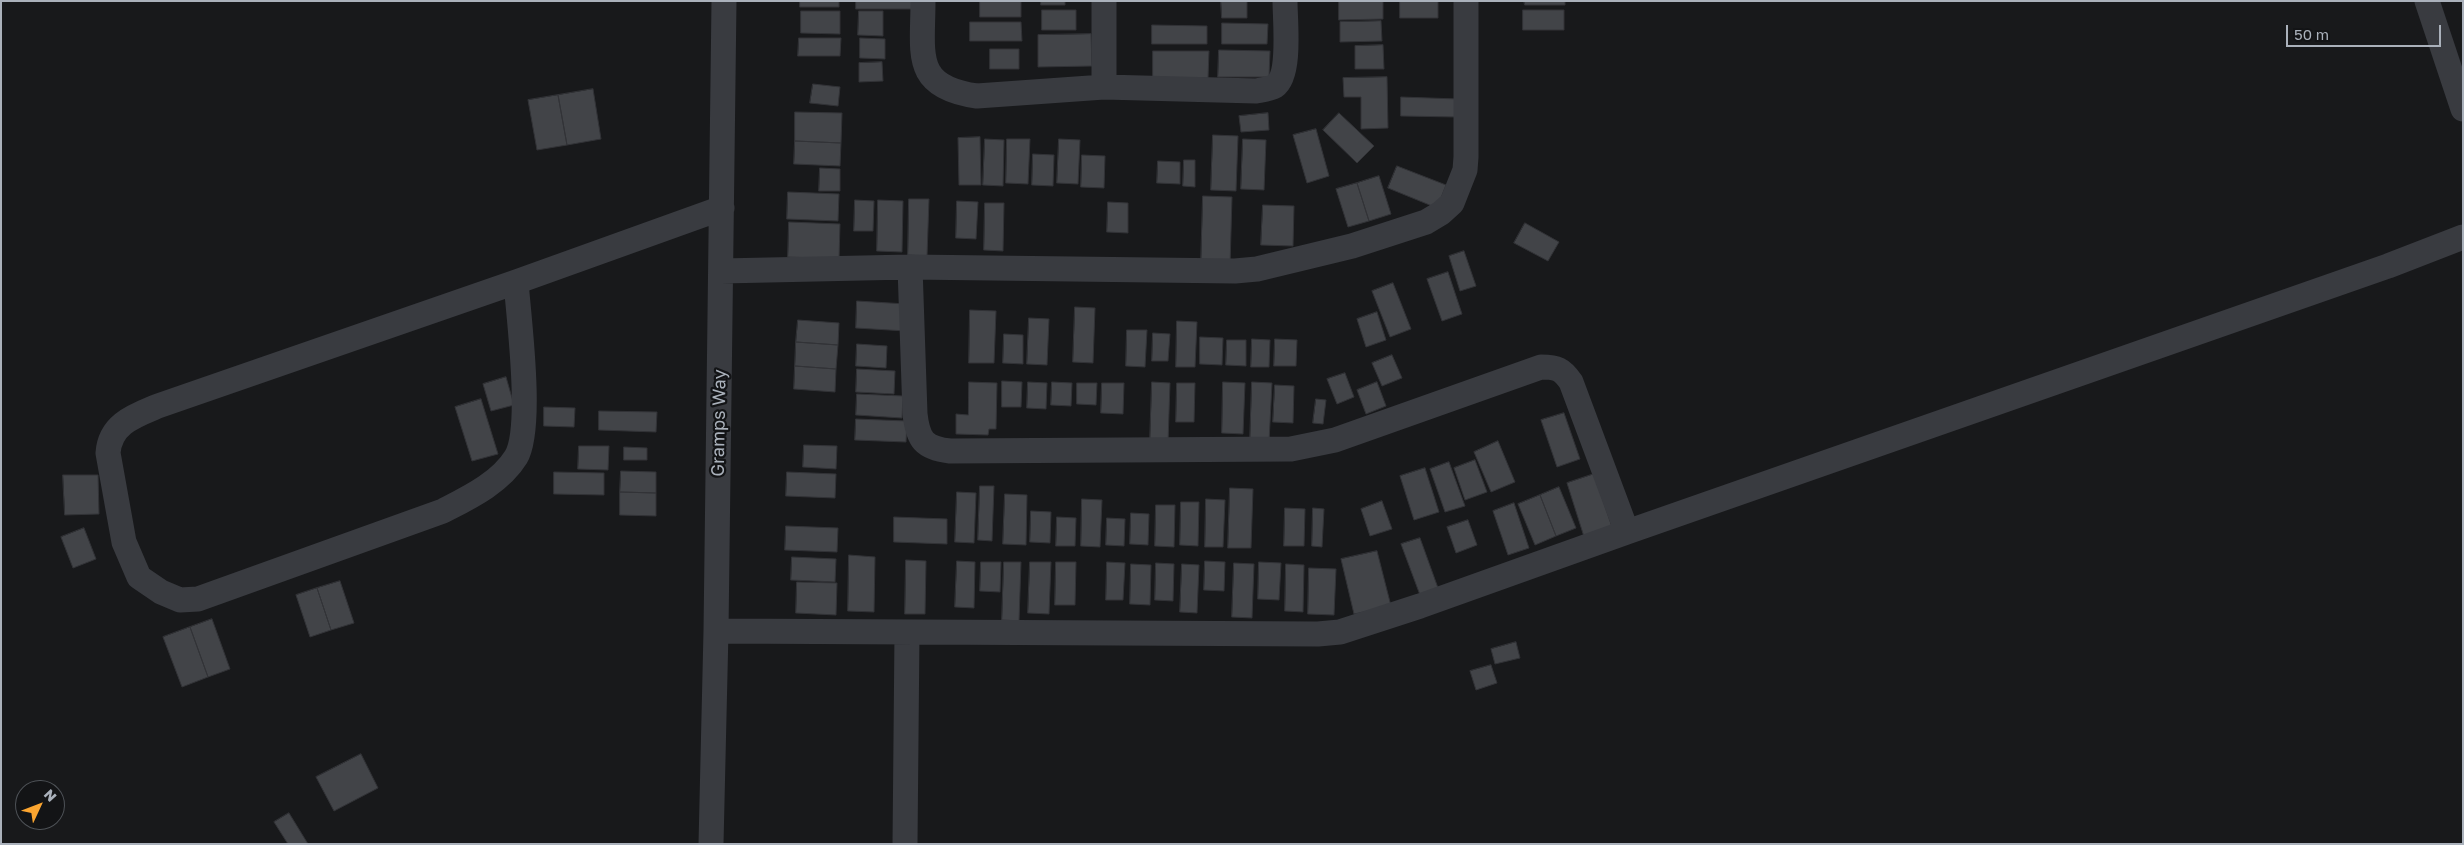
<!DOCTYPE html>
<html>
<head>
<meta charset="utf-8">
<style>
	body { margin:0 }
	#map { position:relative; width:2464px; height:845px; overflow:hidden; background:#18191b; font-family:"Golos Text",sans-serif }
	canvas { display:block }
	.frame { position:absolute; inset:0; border:2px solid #aab1bb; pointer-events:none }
	.north { position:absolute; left:15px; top:780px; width:50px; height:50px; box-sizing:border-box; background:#131416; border:1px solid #4f5358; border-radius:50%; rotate:47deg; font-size:14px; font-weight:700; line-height:20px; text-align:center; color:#aab1bb }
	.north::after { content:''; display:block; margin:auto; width:18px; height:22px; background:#fba530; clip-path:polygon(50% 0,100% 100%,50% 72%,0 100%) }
	.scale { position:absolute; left:2286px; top:25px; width:155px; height:22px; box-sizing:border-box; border:2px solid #aab1bb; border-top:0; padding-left:6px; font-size:15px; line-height:18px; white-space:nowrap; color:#aab1bb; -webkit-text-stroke:4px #131416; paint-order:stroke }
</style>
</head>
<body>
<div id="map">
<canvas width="2464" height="845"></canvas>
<div class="frame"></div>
<div class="north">N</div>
<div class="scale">50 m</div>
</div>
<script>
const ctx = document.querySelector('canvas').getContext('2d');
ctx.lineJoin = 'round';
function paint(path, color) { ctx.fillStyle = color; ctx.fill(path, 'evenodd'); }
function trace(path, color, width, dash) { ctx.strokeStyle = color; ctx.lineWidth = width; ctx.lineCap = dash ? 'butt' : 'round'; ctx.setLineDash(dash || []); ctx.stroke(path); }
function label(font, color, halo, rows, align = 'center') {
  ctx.font = font + ' "Golos Text",sans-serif'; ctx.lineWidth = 4.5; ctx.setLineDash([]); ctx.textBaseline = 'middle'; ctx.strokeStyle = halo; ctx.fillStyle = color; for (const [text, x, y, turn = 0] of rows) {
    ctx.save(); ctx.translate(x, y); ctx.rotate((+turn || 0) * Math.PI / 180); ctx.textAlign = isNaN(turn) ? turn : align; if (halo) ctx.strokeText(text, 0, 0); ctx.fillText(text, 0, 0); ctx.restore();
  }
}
const building = new Path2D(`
	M800,1H839V7H800Z
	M856,1H917V9H856Z
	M980,1H1021V17H980Z
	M1041,1H1065V5H1041Z
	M1221,1H1247V18H1222Z
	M1339,1H1383V19L1339,20Z
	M1400,1H1438V18H1400Z
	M1524,1H1565V5H1525Z
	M1042,10H1076V30H1042Z
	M1523,10H1564V30H1523Z
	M801,11H840V34L801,33Z
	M859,11H883V36L858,35Z
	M1381,21L1382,41L1340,42V22Z
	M970,22H1021L1022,41H970Z
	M1222,23L1268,24L1267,44H1222Z
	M1152,25L1207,26V44H1152Z
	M1091,34L1092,66L1038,67V35Z
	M799,38H841L840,56H798Z
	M860,38L885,39V59L860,58Z
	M1383,45L1384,69H1355V46Z
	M990,49H1019V69H990Z
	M1219,50L1270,51L1269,77H1218Z
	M1153,51H1209L1208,78H1153Z
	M882,62L883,81L859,82V63Z
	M1387,77L1388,128L1361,129V97H1344L1343,78Z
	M813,84L840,87L838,106L810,103Z
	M593,89L601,139L567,145L558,95Z
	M558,95L567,145L537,150L528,100Z
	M1401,97L1458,99L1457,117L1401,116Z
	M795,112L842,113L841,143L795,141Z
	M1268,113L1269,130L1241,132L1239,116Z
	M1339,113L1374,146L1357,163L1323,130Z
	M1316,129L1329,176L1307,183L1293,135Z
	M1213,135L1238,136L1236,191L1211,190Z
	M980,137L981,185H959L958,138Z
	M985,139L1004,140L1003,186L983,185Z
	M1007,139H1030L1028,184L1006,183Z
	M1059,139L1080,140L1078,184L1057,183Z
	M1243,139L1266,140L1264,190L1241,189Z
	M795,141L841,143L840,166L794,164Z
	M1033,154L1054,155L1053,186L1032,185Z
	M1082,155L1105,156L1104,188L1081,187Z
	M1184,160H1195V187L1183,186Z
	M1158,161L1180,162V184L1157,183Z
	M1397,166L1446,185L1437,208L1388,188Z
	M820,168L840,169V191H819Z
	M1379,176L1391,214L1369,221L1357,183Z
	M1357,183L1369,221L1348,227L1336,189Z
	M788,192L839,194L838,221L787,219Z
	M1203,196L1232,197L1230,266L1201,265Z
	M909,199H929L927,256L908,255Z
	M855,200L874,201L873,231H854Z
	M878,200L903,201L902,252L877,251Z
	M957,201L978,202L976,239L956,238Z
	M1108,202L1128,203V233L1107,232Z
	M985,203H1004L1003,251L984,250Z
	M1263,205L1294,206L1293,246L1261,245Z
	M789,222L840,224L839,259L788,257Z
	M1525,223L1559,242L1548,261L1514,243Z
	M1464,251L1476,286L1460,291L1449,256Z
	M1448,272L1462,314L1442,321L1427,279Z
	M1393,283L1411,329L1390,337L1372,291Z
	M857,301L906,304V331L856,328Z
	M1075,307L1095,308L1093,363L1073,362Z
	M970,310L996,311L994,363H969Z
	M1377,312L1386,340L1366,347L1357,319Z
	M1029,318L1049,319L1047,365L1027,364Z
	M798,320L839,323L838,345L796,342Z
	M1177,321L1197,322L1195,367H1176Z
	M1127,330H1147L1145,367L1126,366Z
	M1153,333L1170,334L1168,361H1152Z
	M1004,334L1023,335V364L1003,363Z
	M1200,337L1223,338L1222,365L1200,364Z
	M1252,339L1270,340L1269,367H1251Z
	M1275,339L1297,340L1296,366H1274Z
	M1227,340H1246V366L1226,365Z
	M796,342L838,345L836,369L795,366Z
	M857,344L887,346L886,368L856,366Z
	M1392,355L1402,378L1382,386L1372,363Z
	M795,366L836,369L835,392L794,389Z
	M857,369L895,371L894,394L856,392Z
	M1345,373L1354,397L1337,404L1327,379Z
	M506,377L514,405L491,411L483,384Z
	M1002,381L1022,382L1021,407H1002Z
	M969,382L997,383L996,429H989L988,435L956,434V414L968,415Z
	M1028,382L1047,383L1046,409L1027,408Z
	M1052,382L1072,383L1071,406L1051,405Z
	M1152,382L1170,383L1168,443L1150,442Z
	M1223,382L1245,383L1243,434L1222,433Z
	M1252,382L1272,383L1269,442H1250Z
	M1377,382L1386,406L1366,414L1357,390Z
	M1077,383H1097L1096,405L1077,404Z
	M1102,383H1124L1123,414L1101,413Z
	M1177,383H1195L1194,422H1176Z
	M1275,385L1294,386L1293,423L1273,422Z
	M857,394L903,396L902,418L856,415Z
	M481,399L498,454L472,461L455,407Z
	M1316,399L1326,400L1323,424L1313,423Z
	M544,407L575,408L574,427L544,426Z
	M599,411L657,412L656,432L599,430Z
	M1564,413L1580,459L1557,467L1541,420Z
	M856,419L907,421L906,442L855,440Z
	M1498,441L1515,482L1491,492L1474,452Z
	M804,445L837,446L836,469L803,467Z
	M579,446H609L608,470L578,469Z
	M624,447L647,448V460H624Z
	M1475,460L1487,492L1465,500L1454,468Z
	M1449,462L1465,506L1445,512L1430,469Z
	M1425,468L1439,512L1414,520L1400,476Z
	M621,471L656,472V493L620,492Z
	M554,472L604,473V495L554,494Z
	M787,472L836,474L835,498L786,496Z
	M1594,474L1614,533L1586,543L1567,483Z
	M63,475H98L99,514L65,515Z
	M980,486H994L992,541L978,540Z
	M1559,487L1576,528L1556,536L1540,495Z
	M1230,488L1253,489L1251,548H1228Z
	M620,492L656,493V516L620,515Z
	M957,492L976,493L974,543L955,542Z
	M1005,494L1027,495L1026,545L1003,544Z
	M1540,495L1556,536L1535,545L1518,504Z
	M1082,499L1102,500L1100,547L1081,546Z
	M1206,499L1225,500L1223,547H1205Z
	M1382,501L1392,529L1370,536L1361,509Z
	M1181,502H1199L1198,546L1180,545Z
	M1514,503L1529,548L1508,555L1493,511Z
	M1156,505H1175L1174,547L1155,546Z
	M1285,508L1305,509L1304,546H1284Z
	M1313,508L1324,509L1322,547L1312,546Z
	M1031,511L1051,512L1050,543L1030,542Z
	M1131,513L1149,514L1148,545L1130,544Z
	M894,517L947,519V544L894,542Z
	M1057,517L1076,518L1075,546H1056Z
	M1107,518L1125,519L1124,546L1106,545Z
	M1468,520L1477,545L1456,553L1447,527Z
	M786,526L838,528L837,552L785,550Z
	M84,528L96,559L73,568L61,537Z
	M1420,538L1438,588L1420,595L1401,544Z
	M1377,551L1391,606L1354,614L1341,559Z
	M849,555L875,557L874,612L848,611Z
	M792,557L836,559L835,582L791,580Z
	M906,560L926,561L925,614H905Z
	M957,561L975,562L974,608L955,607Z
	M1205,561L1225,562L1224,591L1204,590Z
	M981,562H1001L1000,592L980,591Z
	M1004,562H1021L1019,621L1002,620Z
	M1030,562H1051L1049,614L1028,613Z
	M1056,562H1076L1075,605H1055Z
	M1107,562L1125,563L1123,600H1106Z
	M1259,562L1281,563L1279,600L1258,599Z
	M1156,563L1174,564L1173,601L1155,600Z
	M1234,563L1254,564L1252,618L1232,617Z
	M1131,564L1151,565L1150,605L1130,604Z
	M1182,564L1199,565L1197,613L1180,612Z
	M1286,564L1304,565L1303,612L1285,611Z
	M1309,568L1336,569L1334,615L1308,614Z
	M340,581L354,623L331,630L317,588Z
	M797,582L837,583L836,615L796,613Z
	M317,588L331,630L310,637L296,595Z
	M212,619L230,669L208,677L190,627Z
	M190,627L208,677L182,687L163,637Z
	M1516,642L1520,658L1495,664L1491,649Z
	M1491,665L1497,683L1476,690L1470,671Z
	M361,754L378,788L334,811L316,777Z
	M289,813L308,844H288L274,822Z`);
const minor = new Path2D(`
	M923,1C923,54 912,87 977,96L1104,87L1256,91C1261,90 1270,89 1275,86C1291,75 1285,20 1285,1
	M2427,1L2463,109
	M1104,87V1
	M721,271L910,267L1235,271L1257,269L1352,246L1426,222L1441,213L1452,203L1465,170L1466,157V1
	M516,282C519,320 533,428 516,457C500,483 468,498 443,511L198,599L180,600L161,592L139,577L124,542L108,453C110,424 134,416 158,406L516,282L722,208
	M1627,532L2388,266L2463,237
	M716,631L1318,634L1340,632L1420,606L1627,532L1571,382C1562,369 1557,367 1541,367L1335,440L1291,449L950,451C924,448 918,440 915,414L910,267
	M711,844L716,631L724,1
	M905,844L907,632`);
const streetNames = [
	["Gramps Way",719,423,-89]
];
paint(building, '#424448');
trace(building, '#323337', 1);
trace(minor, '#393b40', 25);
label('18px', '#aab1bb', '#131416', streetNames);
</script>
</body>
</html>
